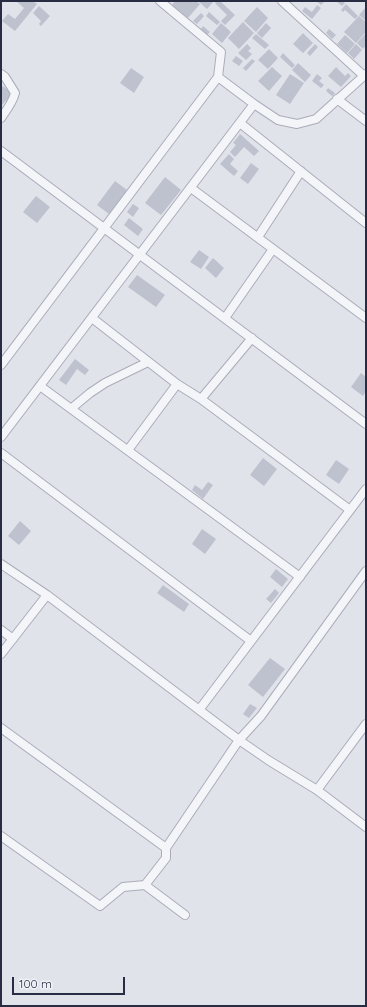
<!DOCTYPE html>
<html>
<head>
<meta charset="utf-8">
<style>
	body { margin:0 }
	#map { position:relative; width:367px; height:1007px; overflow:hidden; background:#e1e3eb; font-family:Quicksand,sans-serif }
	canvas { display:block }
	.frame { position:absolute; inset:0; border:2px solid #292d43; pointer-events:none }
	.scale { position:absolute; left:12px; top:977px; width:113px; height:18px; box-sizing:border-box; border:2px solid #292d43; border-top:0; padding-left:5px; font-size:12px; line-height:14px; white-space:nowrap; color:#292d43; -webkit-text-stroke:3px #f1f2f8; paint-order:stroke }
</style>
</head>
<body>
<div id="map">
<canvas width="367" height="1007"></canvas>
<div class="frame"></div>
<div class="scale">100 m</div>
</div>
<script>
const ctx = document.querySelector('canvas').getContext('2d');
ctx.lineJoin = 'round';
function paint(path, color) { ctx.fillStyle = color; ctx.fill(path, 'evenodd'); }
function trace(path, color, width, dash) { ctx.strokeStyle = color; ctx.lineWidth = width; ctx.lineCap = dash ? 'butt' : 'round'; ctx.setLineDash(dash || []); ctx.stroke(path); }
const building = new Path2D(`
	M18,1H33L37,4L15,31L2,21L8,14L15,19L24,8L17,2Z
	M175,1H196L200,4L188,18L172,5Z
	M198,1H214L207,9Z
	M217,1H220L235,15L225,25L221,21L227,15L215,3Z
	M316,1H325L321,5Z
	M336,1H342L345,3L342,6Z
	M346,4L358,16L355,19L345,10L343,12L341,10Z
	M317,5L321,8L312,19L302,11L305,7L312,12Z
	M39,6L50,16L41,26L39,24L41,21L33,13Z
	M257,7L268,18L256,32L244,21Z
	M366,7V19L365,20L359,15Z
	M209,12L220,22L217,25L206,16Z
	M201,13L204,16L197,24L193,21Z
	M359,16L366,22V32L356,43L344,32Z
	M243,22L254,33L239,49L228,38Z
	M221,23L231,32L222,43L212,34Z
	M266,23L271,28L262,38L257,33Z
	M203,26L210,32L207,35L201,29Z
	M329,29L336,35L332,39L326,33Z
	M303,33L313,43L303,53L293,44Z
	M366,33V45L363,49L357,43Z
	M256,34L269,45L265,49L252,38Z
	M345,35L355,44L347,53L337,44Z
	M247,44L251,48L248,51L252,54L246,60L238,53Z
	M315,44L318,47L310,56L307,53Z
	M356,44L362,50L354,59L348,53Z
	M269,49L278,58L268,69L258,60Z
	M283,53L295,65L292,68L280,57Z
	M236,56L243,61L239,66L232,61Z
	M252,59L255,61L246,71L243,68Z
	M298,63L311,75L305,82L292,70Z
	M272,67L282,76L269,91L258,81Z
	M336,67L345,76L348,73L351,76L341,87L328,76Z
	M131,68L144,77L134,93L120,83Z
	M290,74L304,83L290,104L276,95Z
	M317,74L322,78L319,81L324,85L321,88L312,81Z
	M3,86L12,94L1,106V88Z
	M328,88L335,93L332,96L326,91Z
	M240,134L259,151L254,156L244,147L235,157L230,152L236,145L233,143Z
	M229,154L234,159L230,164L238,171L234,176L220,164Z
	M251,163L259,169L248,184L240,178Z
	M165,177L181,190L161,215L145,203Z
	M115,181L127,190L109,214L97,205Z
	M36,196L50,207L37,223L23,212Z
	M133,204L139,208L133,217L127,212Z
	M129,218L143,229L138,236L124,225Z
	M199,250L209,257L201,269L190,262Z
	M213,258L224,268L216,278L205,268Z
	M137,275L165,295L156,307L128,287Z
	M75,359L89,370L85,375L77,369L66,385L59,380Z
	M361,373L366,377V391L363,396L351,387Z
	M263,458L277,469L264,486L250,475Z
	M336,460L349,469L339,484L326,475Z
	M208,482L213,485L203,499L192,490L195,485L202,490Z
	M20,521L31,531L19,545L8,536Z
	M202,529L216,539L205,554L192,544Z
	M276,569L288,579L282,587L270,577Z
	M163,585L189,604L184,612L157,593Z
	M275,589L279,593L271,603L266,599Z
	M270,658L285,669L263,697L248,685Z
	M250,704L257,708L249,718L243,714Z`);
const minor = new Path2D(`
	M160,1L221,52L218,77L254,104L278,120L297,124L316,119L366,74
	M282,1L364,76
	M1,74L5,77L15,93C13,102 6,111 1,118
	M337,99L366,121
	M240,123L366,223
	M1,151L366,424
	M191,188L366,318
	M258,237L301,171
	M92,318L177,384
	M225,318L273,249
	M1,365L218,77
	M40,386L300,577
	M201,399L350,510
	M72,408L90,393L105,383L148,362
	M1,437L254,104
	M128,450L177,384L201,399L252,338
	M1,453L251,641
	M1,564L47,595L239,740L261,716L366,571
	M1,630L13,639
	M1,654L47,595
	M199,710L366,489
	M1,728L166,848L239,740L268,760L317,790L366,827
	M317,790L366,724
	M1,836L100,906L123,887L145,885L185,915
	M145,885L166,858V848`);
paint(building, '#bec1ce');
trace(minor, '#aaacb9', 10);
trace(minor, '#f4f5f8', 8);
</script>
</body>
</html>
